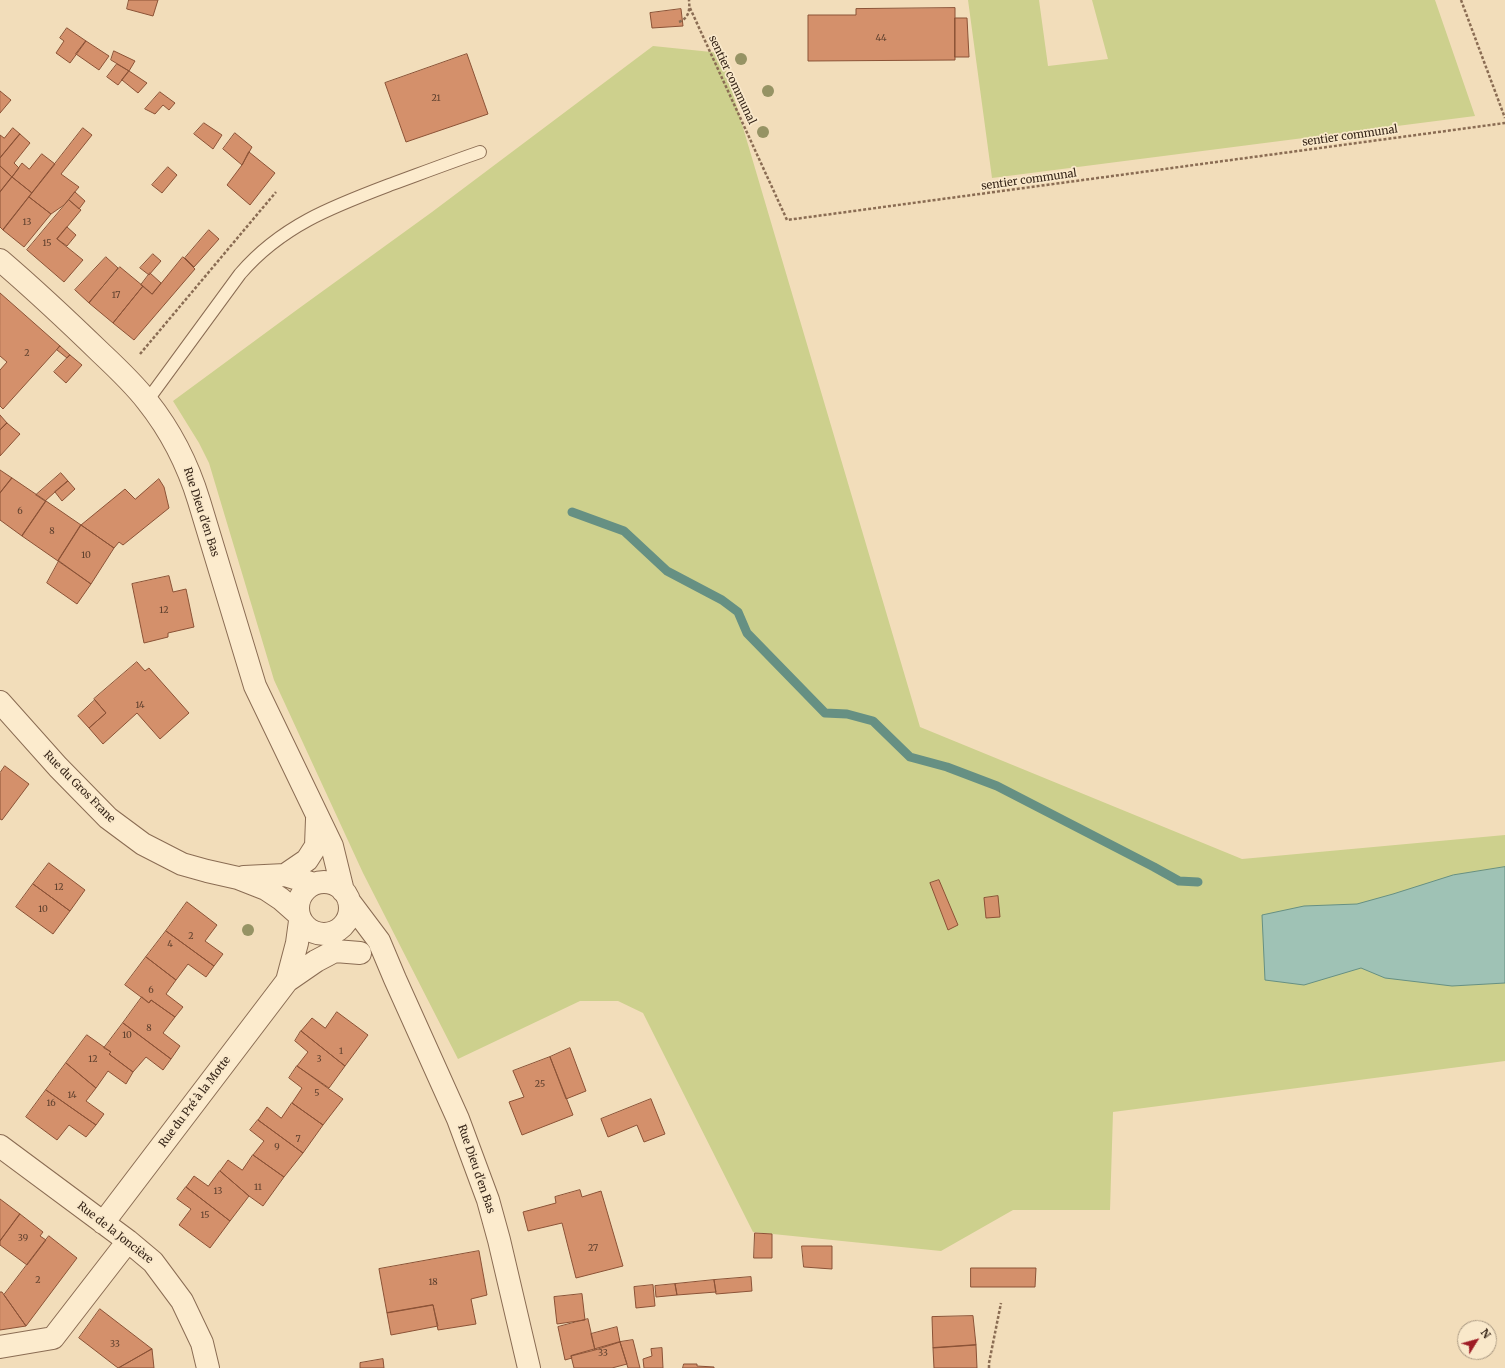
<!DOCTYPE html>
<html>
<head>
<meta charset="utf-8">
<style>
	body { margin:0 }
	#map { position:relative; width:1505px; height:1368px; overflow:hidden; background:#f2ddba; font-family:Merriweather,serif }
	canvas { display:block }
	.north { position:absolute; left:1457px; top:1320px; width:40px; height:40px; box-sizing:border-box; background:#f9e8ca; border:1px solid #ab9a83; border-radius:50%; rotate:53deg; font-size:11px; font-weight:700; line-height:16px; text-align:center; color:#372619 }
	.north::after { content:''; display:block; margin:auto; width:14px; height:18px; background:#9f1d26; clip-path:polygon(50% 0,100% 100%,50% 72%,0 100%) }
</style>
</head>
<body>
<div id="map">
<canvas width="1505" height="1368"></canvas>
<div class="north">N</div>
</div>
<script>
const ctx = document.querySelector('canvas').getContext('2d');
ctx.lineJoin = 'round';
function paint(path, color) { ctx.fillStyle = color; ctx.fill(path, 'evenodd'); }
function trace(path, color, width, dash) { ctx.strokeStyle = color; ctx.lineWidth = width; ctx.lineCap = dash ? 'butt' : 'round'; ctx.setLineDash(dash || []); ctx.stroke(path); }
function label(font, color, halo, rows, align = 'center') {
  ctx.font = font + ' Merriweather,serif'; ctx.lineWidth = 3.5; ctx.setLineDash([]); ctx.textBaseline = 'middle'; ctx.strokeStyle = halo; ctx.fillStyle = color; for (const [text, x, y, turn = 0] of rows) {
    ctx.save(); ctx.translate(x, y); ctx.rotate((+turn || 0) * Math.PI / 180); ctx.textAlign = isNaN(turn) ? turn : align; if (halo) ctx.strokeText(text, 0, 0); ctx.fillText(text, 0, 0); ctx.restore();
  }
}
const green = new Path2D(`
	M968,0H1039L1048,66L1108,59L1092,0H1435L1475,116L992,178Z
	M653,46L721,53L920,727L1242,859L1505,835V1061L1113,1112L1110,1210H1013L941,1251L753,1232L643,1013L618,1001H580L458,1059L363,873L274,680L209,463L199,443L173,401L298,309L432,212Z`);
const water = new Path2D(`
	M1505,867V983L1452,986L1385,978L1361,968L1304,985L1265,980L1262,915L1304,906L1357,904L1393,894L1453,875Z`);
const stream = new Path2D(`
	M572,512L624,531L667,571L722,600L738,612L747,633L825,713L847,714L873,721L910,757L947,767L997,786L1154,867L1179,881L1198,882`);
const building = new Path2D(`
	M129,0H158L153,16L127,9Z
	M955,8V60L808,61V15H856V9Z
	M681,9L683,26L652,28L650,13Z
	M955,18H967L969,57H955Z
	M67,28L86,41L70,63L56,53L64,41L60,38Z
	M86,41L109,56L99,70L76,54Z
	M114,51L135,61L129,71L111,60Z
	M467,54L488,114L406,142L385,83Z
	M117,64L129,71L118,85L107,77Z
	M129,71L147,83L138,93L122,80Z
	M0,91L11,100L0,113Z
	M160,92L175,103L169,110L163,105L155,114L145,109Z
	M204,123L222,135L213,149L194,134Z
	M13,128L20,134L0,158V135L4,138Z
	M83,128L92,135L61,174L79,187L64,205L51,214L29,197Z
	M235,133L252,147L242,165L223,149Z
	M20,134L30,143L14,163L19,168L12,177L0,166V158Z
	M249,152L275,173L250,205L227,185L242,165Z
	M42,154L55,164L32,193L12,177L22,163L29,169Z
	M0,166L12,177L0,192Z
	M168,167L177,175L162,193L152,185Z
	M12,177L32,193L3,230L0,227V192Z
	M75,192L85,201L79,209L69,200Z
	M29,197L51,214L24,247L3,230Z
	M69,200L81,210L57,239L83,260L64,282L27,250Z
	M67,227L76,235L67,246L57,239Z
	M209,230L219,239L194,267L185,258Z
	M153,254L161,261L149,275L140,268Z
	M106,257L118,268L89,303L75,290Z
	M183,257L195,269L134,340L113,323L143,286L152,294Z
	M120,267L143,286L113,323L89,303Z
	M150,273L161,283L152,294L141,285Z
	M0,293L60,346L3,409L0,406V370L7,362L0,356Z
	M60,346L70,355L67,358L57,350Z
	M70,355L82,365L66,383L54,372Z
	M0,415L7,423L0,430Z
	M7,423L20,434L0,456V430Z
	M0,470L12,478L0,493Z
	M61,473L68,481L55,492L45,501L36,495Z
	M12,478L46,501L22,536L0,520V493Z
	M159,479L164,487L169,508L123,545L119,542L114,548L81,525L125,489L135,499Z
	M68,481L75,489L62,501L55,492Z
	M46,501L81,525L58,561L22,536Z
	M81,525L114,548L91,584L58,561Z
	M59,561L91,584L77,604L47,583Z
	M169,576L173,592L186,589L194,627L168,633V637L144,643L132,584Z
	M137,662L145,671L149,668L189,713L160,739L137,713L103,744L89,728L106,713L94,699Z
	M95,700L106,713L89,728L78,716Z
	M5,766L29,784L2,820L0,819V773Z
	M49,863L85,890L70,911L33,884Z
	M939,880L958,925L948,930L930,883Z
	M33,884L70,911L53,934L16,907Z
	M998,896L1000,917L986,918L984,898Z
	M187,902L217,925L205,941L223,954L214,966L166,931Z
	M166,931L214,966L206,977L188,964L176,980L146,957Z
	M146,957L176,980L166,994L183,1007L175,1017L151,1000L149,1003L125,985Z
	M142,997L149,1003L151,1000L175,1017L163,1033L180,1046L171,1059L123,1023Z
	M337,1012L368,1035L345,1066L301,1031L312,1018L325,1028Z
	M123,1023L171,1059L163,1070L146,1057L133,1072L109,1054L111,1052L104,1048Z
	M301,1031L345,1066L329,1088L297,1066L308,1052L295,1041Z
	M87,1035L111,1052L109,1054L133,1072L126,1084L108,1071L96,1088L66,1063Z
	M570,1048L586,1091L566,1099L550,1057Z
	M550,1057L573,1115L522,1135L509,1102L524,1097L513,1071Z
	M66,1063L96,1088L86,1101L104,1114L96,1125L46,1090Z
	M297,1066L343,1099L323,1125L292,1103L302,1088L289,1078Z
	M46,1090L96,1125L86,1137L69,1125L57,1140L26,1117Z
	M651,1099L665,1134L644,1142L637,1125L608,1137L601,1119Z
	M292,1103L323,1125L303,1153L258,1120L267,1107L281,1118Z
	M258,1120L303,1153L284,1177L253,1155L264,1141L250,1130Z
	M253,1155L284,1177L263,1206L249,1196L220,1171L228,1160L242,1170Z
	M220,1171L249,1196L230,1221L186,1187L194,1176L208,1186Z
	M186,1187L230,1221L210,1248L179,1225L191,1209L177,1199Z
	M580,1190L582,1197L601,1191L623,1266L576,1278L562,1223L528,1231L523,1212L556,1203L555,1197Z
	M0,1199L20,1214L0,1241Z
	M20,1214L43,1232L40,1236L46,1240L27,1265L0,1245V1241Z
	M755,1233L772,1234V1258H754Z
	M49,1236L77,1258L26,1326L4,1295Z
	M802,1246H832V1269L804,1267Z
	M479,1251L487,1295L471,1299L476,1324L438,1330L433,1305L387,1313L379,1269Z
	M971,1268H1036L1035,1287H971Z
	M751,1277L752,1291L716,1294L714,1280Z
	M714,1280L716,1292L677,1295L675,1284Z
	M675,1284L677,1295L656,1297L655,1286Z
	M653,1285L655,1306L636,1308L634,1287Z
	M0,1292H2L26,1326L0,1330Z
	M582,1294L585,1320L557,1324L554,1297Z
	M433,1305L438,1326L391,1335L387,1313Z
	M100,1309L152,1349L118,1368L79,1338Z
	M973,1316L976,1345L933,1348L932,1317Z
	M588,1319L595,1350L571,1356L572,1358L565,1360L558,1327Z
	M617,1327L620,1342L595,1350L591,1334Z
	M633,1340L640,1368H628L620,1342Z
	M620,1342L627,1364L612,1368H574L571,1356Z
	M976,1345L977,1368H934L933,1348Z
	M662,1348L663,1368H644L643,1359L652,1356L651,1349Z
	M152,1349L154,1368H119Z
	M383,1359L384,1368H360V1363Z
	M684,1364H697V1366L714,1367V1368H683Z`);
const path = new Path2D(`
	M1461,0L1505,118
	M690,8L787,220L1505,123
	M679,22C689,18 690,10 689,0
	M140,354L276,192
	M989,1368V1363L1001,1303`);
const service = new Path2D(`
	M147,401L240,274C282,225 334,206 392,184C422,173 451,162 480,152`);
const minor = new Path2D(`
	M0,260C35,290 68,321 101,353C117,368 134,384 147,401C171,431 188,465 199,501L255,686L332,846L343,891
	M0,702L58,767L108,818L143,844L182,864L207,871L238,878L266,889L281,899L298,914
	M285,875L307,860L316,846L317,819
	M244,877L285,875L314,884
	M298 908a26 26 0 1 1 52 0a26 26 0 1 1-52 0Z
	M349,901L379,941L395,979L458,1119L488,1200L499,1240L529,1368
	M287,981L297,943L300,921
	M0,1146L128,1241L153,1262L182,1301L202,1343L208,1368
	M103,1223L287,981L316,961L335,951L360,953
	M0,1347L53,1338L128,1241`);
const trees = [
	[741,59],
	[768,91],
	[763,132],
	[248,930]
];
const numberNames = [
	["44",881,38],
	["21",436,98],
	["13",27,222],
	["15",47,243],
	["17",116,295],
	["2",27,353],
	["6",20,511],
	["8",52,531],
	["10",86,555],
	["12",164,610],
	["14",140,705],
	["12",59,887],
	["10",43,909],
	["2",191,936],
	["4",170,944],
	["6",151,990],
	["8",149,1028],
	["10",127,1035],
	["1",341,1051],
	["12",93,1059],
	["3",319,1059],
	["25",540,1084],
	["5",317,1093],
	["14",72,1095],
	["16",51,1103],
	["7",298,1139],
	["9",277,1147],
	["11",258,1187],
	["13",218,1191],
	["15",205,1215],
	["39",23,1238],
	["27",593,1248],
	["2",38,1280],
	["18",433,1282],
	["33",115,1344],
	["33",603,1353]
];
const streetNames = [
	["sentier communal",732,80,65],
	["sentier communal",1350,136,-8],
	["sentier communal",1029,180,-8],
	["Rue Dieu d'en Bas",201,512,72],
	["Rue du Gros Frane",79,787,45],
	["Rue du Pré à la Motte",195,1102,-53],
	["Rue Dieu d'en Bas",476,1169,71],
	["Rue de la Joncière",115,1233,38]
];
paint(green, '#cdd08d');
paint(water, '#9fc2b5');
trace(water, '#669083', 1);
trace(stream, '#669083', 9);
paint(building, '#d4906b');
trace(building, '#8b5236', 1);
trace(service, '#8a6c53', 14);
trace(minor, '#8a6c53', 24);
trace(path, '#8a6c53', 2.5, [3, 2]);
trace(service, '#fcebcd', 12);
trace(minor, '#fcebcd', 22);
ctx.fillStyle = '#969364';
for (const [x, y] of trees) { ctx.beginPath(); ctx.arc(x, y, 6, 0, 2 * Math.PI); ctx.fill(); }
label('9px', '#5e402e', null, numberNames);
label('11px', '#372619', '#f9e8ca', streetNames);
</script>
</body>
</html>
